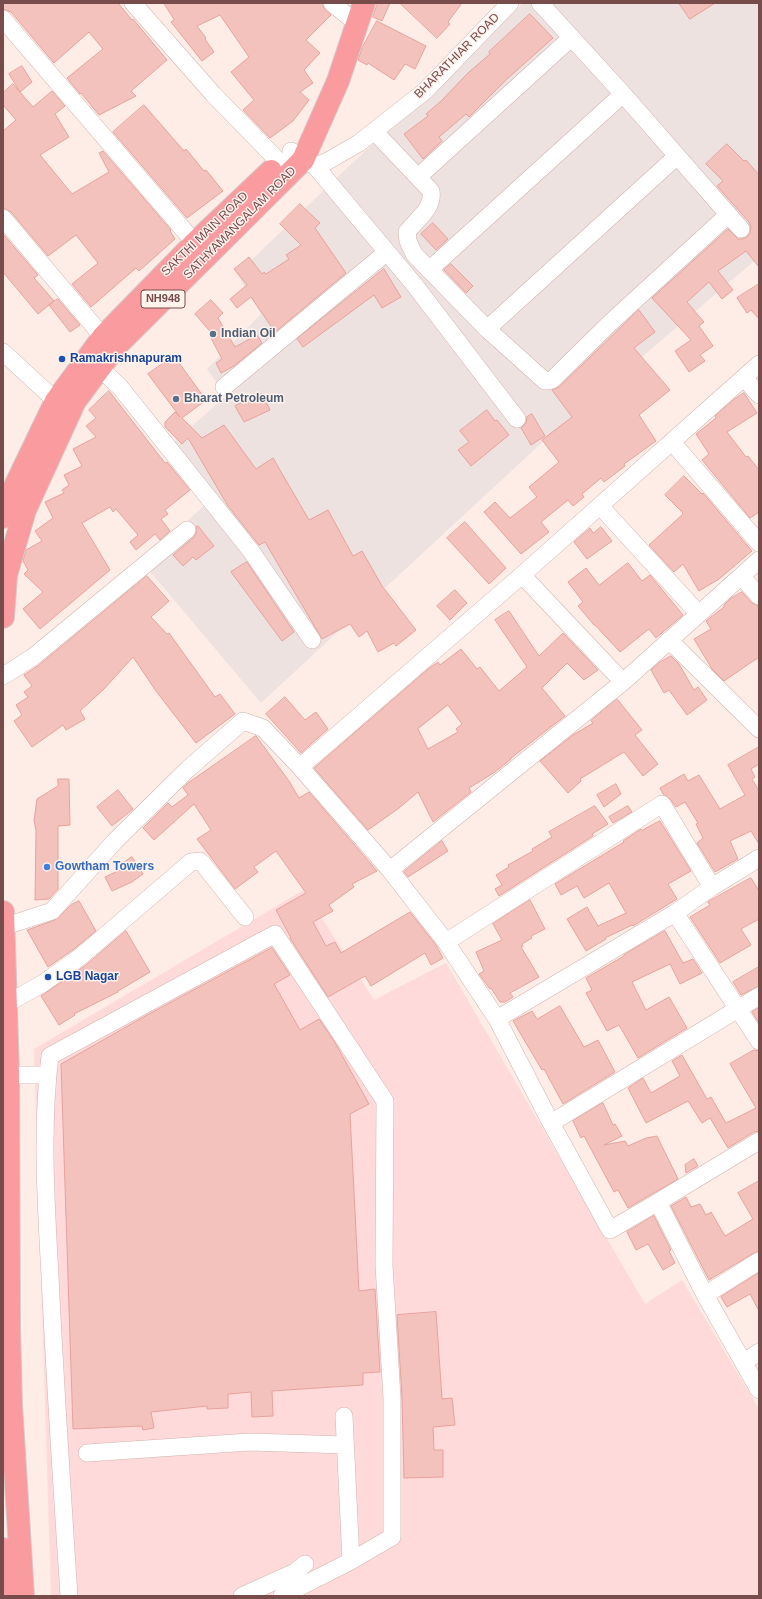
<!DOCTYPE html>
<html>
<head>
<meta charset="utf-8">
<style>
	body { margin:0 }
	#map { position:relative; width:762px; height:1599px; overflow:hidden; background:#fdede6; font-family:Arial,sans-serif }
	canvas { display:block }
	.frame { position:absolute; inset:0; border:4px solid #784c4a; pointer-events:none }
</style>
</head>
<body>
<div id="map">
<canvas width="762" height="1599"></canvas>
<div class="frame"></div>
</div>
<script>
const ctx = document.querySelector('canvas').getContext('2d');
ctx.lineJoin = 'round';
function paint(path, color) { ctx.fillStyle = color; ctx.fill(path, 'evenodd'); }
function trace(path, color, width, dash) { ctx.strokeStyle = color; ctx.lineWidth = width; ctx.lineCap = dash ? 'butt' : 'round'; ctx.setLineDash(dash || []); ctx.stroke(path); }
function label(font, color, halo, rows, align = 'center') {
  ctx.font = font + ' Arial,sans-serif'; ctx.lineWidth = 3; ctx.setLineDash([]); ctx.textBaseline = 'middle'; ctx.strokeStyle = halo; ctx.fillStyle = color; for (const [text, x, y, turn = 0] of rows) {
    ctx.save(); ctx.translate(x, y); ctx.rotate((+turn || 0) * Math.PI / 180); ctx.textAlign = isNaN(turn) ? turn : align; if (halo) ctx.strokeText(text, 0, 0); ctx.fillText(text, 0, 0); ctx.restore();
  }
}
const commercial = new Path2D(`
	M304,890L374,1000L446,963L645,1304L682,1280L759,1409V1596H51L34,1049Z`);
const industrial = new Path2D(`
	M523,3H759V257L548,437L261,703L142,562L207,503L165,450L226,396L207,369L261,314L237,274L345,170Z`);
const building = new Path2D(`
	M3,3H118L132,20L133,19L167,60L131,91L136,96L99,115L81,93L80,94L67,78L103,49L89,32L54,63L11,12L3,9Z
	M164,3H322L325,10L331,15L306,40L320,53L304,70L313,83L300,92L309,100L293,121L270,138L243,110L254,100L231,72L249,57L220,15L197,26L206,38L205,39L214,52L202,61L171,22L174,20Z
	M378,3H390L382,21L373,17Z
	M400,3H462L448,22L450,24L437,38Z
	M679,3H715L690,19Z
	M530,14L553,38L507,79L469,117L466,114L439,137L442,141L423,159L404,134L428,116L426,114L441,101L468,73L490,54L489,52Z
	M377,21L426,46L415,69L405,64L394,80L368,63L367,65L358,60L362,48Z
	M22,66L32,82L20,92L9,74Z
	M13,84L33,107L52,91L65,106L55,114L69,137L40,155L72,194L109,172L99,153L103,151L171,230L170,231L175,239L139,271L136,268L91,307L72,284L98,263L76,235L48,256L11,212L3,208V131L16,120L3,105V93Z
	M144,105L184,151L186,149L204,171L206,170L223,191L187,218L113,132Z
	M727,144L744,161L746,160L759,175V267L746,251L718,271L733,290L722,299L709,282L687,302L704,322L699,326L713,346L700,355L705,361L689,372L675,351L691,340L652,298L728,229L738,239H743L747,237L750,233L751,227L749,222L717,186L723,181L706,164Z
	M300,204L320,223L315,228L346,273L275,332L251,297L237,308L230,299L247,285L234,269L249,257L262,274L264,272L266,274L289,259L286,255L301,245L280,224Z
	M433,223L448,239L436,250L421,234Z
	M3,234L38,275L34,278L54,301L38,314L3,272Z
	M451,264L473,286L466,293L444,270Z
	M384,269L401,297L382,308L374,295L303,347L297,339Z
	M759,284V319L751,310L747,313L737,298Z
	M58,299L80,325L70,332L49,305Z
	M211,300L223,313L218,318L235,347L257,335L262,343L234,366L221,373L216,363L222,359L211,338L214,336L195,314Z
	M639,310L655,332L634,348L670,390L639,415L656,441L624,464L625,466L604,482L601,478L582,494L584,497L573,506L568,500L541,522L549,532L521,554L484,512L495,502L510,518L537,497L529,487L559,462L542,440L572,417L552,390L559,387Z
	M174,356L206,400L182,418L202,438L224,425L256,469L273,458L309,520L328,510L353,556L362,551L382,586L416,630L396,646L394,643L378,652L367,631L359,637L350,624L322,639L265,542L259,545L228,506L188,438L182,444L165,427V422L175,412L180,417L148,374Z
	M109,391L165,463L167,462L190,490L165,510L168,514L161,519L170,531L160,540L155,534L136,550L130,542L138,535L116,509L113,512L110,507L82,523L110,570L40,629L23,609L43,592L24,574L28,570L23,561L26,550L42,541L35,531L53,518L45,502L64,493L62,490L69,485L64,475L82,466L73,449L96,437L86,426L96,418L89,410Z
	M744,393L757,413L727,432L746,457L748,456L759,470V512L750,518L702,460L709,454L696,434L716,418L715,416L733,400Z
	M262,394L270,410L244,422L235,406Z
	M487,410L495,421L497,420L509,435L471,466L458,450L469,442L460,431Z
	M532,414L545,436L531,445L521,428L526,423L527,417Z
	M684,476L702,494L703,493L752,551L719,579L699,591L683,564L674,572L649,545L682,515L683,513L665,495Z
	M465,522L506,568L489,584L447,538Z
	M198,526L214,546L196,560L193,557L183,566L173,555L194,537L196,533V527Z
	M601,527L612,541L587,559L574,542L590,528L593,533Z
	M247,562L294,632L282,641L231,572Z
	M628,563L642,581L650,575L683,615L656,638L649,629L620,652L595,625H594L578,606L583,602L568,582L586,568L599,585Z
	M147,576L169,601L151,617L167,634L169,633L215,697L220,694L235,714L196,743L156,691L133,657L104,689L80,711L85,719L66,730L63,725L32,747L14,721L22,715L16,705L28,697L24,692L32,686L24,675L39,665Z
	M455,590L467,603L450,620L437,606Z
	M742,592L752,603L759,606V657L724,681L712,669L694,639L711,629L706,621L724,607V605L730,599Z
	M509,611L539,656L563,633L598,670L584,680L567,663L542,688L565,716L511,758V759L495,772L469,788L471,792L433,822L418,792L399,808L368,830L314,768L428,669L438,662L440,665L461,649L477,669L480,667L499,691L527,667L495,620ZM448,705L462,724L456,729L458,732L428,749L418,729Z
	M671,656L679,664L694,690L698,687L707,700L687,715L669,690L664,693L651,670L660,662Z
	M285,697L305,720L316,712L328,729L301,753L266,714Z
	M617,699L642,730L635,735L658,764L643,776L624,752L580,779L581,781L568,793L540,761L573,735L593,723L591,721Z
	M256,736L289,781L299,798L309,792L377,871L352,884L354,887L329,905L333,911L313,922L326,946L335,942L341,953L410,912L436,945L443,958L431,965L425,953L371,986L365,976L328,997L290,938H291L276,910L306,893L276,851L254,867L258,872L235,889L197,839L211,830L194,804L154,840L143,828L168,803L172,807L188,795L183,788L188,783Z
	M759,747V764L751,769L755,777L752,779L759,791V844L751,831L730,841L738,859L715,872L697,843L703,838L696,824L698,823L685,802L676,807L670,799L663,794L660,788L684,774L688,781L699,775L720,809L745,795L728,765Z
	M58,779H69L70,825L58,826V889L49,899L35,900L36,831L34,820L37,799L58,786Z
	M616,784L621,794L604,807L597,795Z
	M118,790L133,809L112,826L97,807Z
	M595,806L608,824L592,834L593,836L499,896L495,889L502,885L496,875L509,867L508,865L533,851L532,849L552,837L549,832Z
	M628,806L632,812L613,823L609,817Z
	M660,821L691,871L668,884L677,899L633,926L632,925L605,938L606,939L586,951L567,919L587,907L598,926L626,913L609,883L584,898L577,886L561,895L555,884L624,842L623,841L641,829L642,830Z
	M442,841L448,851L408,877L404,872Z
	M132,857L143,874L132,882L112,891L105,877L122,869L120,865Z
	M751,878L759,891V919L741,929L751,945L720,963L690,917L710,905L708,902Z
	M530,900L545,929L531,936L532,938L522,944L523,946L521,947L539,977L510,993L513,997L505,1002H500L491,988L490,989L479,974L484,971L476,952L502,940L493,924Z
	M79,901L96,931L74,949L48,967L27,930L55,920L71,905Z
	M126,931L150,972L118,991V992L74,1014L75,1015L59,1025L41,996L86,965Z
	M665,931L683,963L693,959L702,973L680,984L670,964L632,982L646,1010L669,997L687,1028L638,1058L619,1025L607,1031L586,993L592,990L586,978L624,956V955Z
	M272,948L290,975L274,984L300,1030L319,1019L334,1041L369,1104L350,1114L359,1291L375,1289L380,1372L363,1373V1385L272,1391L273,1416L252,1417L251,1392L228,1394V1408L207,1409V1406L151,1412L154,1428L143,1430L142,1426L73,1429L61,1064L140,1019Z
	M759,967V986L741,995L733,982Z
	M560,1006L584,1047L598,1040L615,1072L563,1104L544,1069L542,1070L513,1021L532,1011L537,1019Z
	M759,1008V1023L752,1012Z
	M754,1050L759,1051V1131L754,1132L728,1148L710,1118L702,1123L688,1101L646,1123L628,1088L643,1078L651,1093L680,1076L672,1061L682,1055L707,1099L711,1097L726,1123L756,1108L730,1064Z
	M603,1103L613,1125L615,1124L622,1136L604,1145L625,1141L628,1146L646,1138L657,1136L678,1179L628,1208L618,1190L614,1192L584,1136L581,1138L573,1121Z
	M694,1159L698,1166L686,1173L685,1165Z
	M759,1181V1251L754,1253L709,1280L671,1206L686,1197L691,1207L700,1204L706,1215L711,1212L725,1236L753,1219L738,1193Z
	M654,1216L671,1250L669,1251L675,1263L663,1270L648,1244L636,1250L627,1232Z
	M759,1273V1311L750,1294L727,1307L721,1297Z
	M436,1312L442,1399L452,1398L455,1425L433,1427L434,1450H443V1477L404,1478L402,1397L397,1315Z`);
const minor = new Path2D(`
	M133,3L213,94L290,173
	M332,3L349,17
	M540,3L623,94L741,229
	M3,19L195,243
	M374,131L431,191C434,208 417,219 407,232L408,241L414,254L487,329L545,381L552,380L610,323L728,215
	M291,151L315,166L326,162L359,143L425,91L510,3
	M315,166L413,283L517,419
	M418,177L571,38
	M3,218L103,337
	M429,270L623,94
	M487,329L677,156
	M3,352L56,401
	M100,368L120,387L251,551L312,640
	M744,378L759,395
	M224,387L387,252
	M672,442L759,543
	M600,506L699,614
	M522,575L623,682
	M741,576L759,596
	M669,640L759,729
	M3,676L33,657L187,530
	M300,767L522,575L759,364
	M390,870L623,682L759,560
	M675,913L759,1041
	M3,927L52,911L115,841L188,769L243,721L263,728L300,767L390,870L446,942L497,1019L551,1123L610,1230L658,1202L705,1295L759,1390
	M446,942L662,804L712,887
	M6,1004L42,984L80,957L191,862L200,861L203,864L245,917
	M497,1019L675,913L712,887L759,858
	M8,1075H47
	M551,1123L759,996
	M658,1202L759,1141
	M705,1295L759,1261
	M744,1362L759,1352
	M87,1453L250,1442L345,1445
	M69,1596C62,1489 55,1383 50,1276C46,1204 41,1127 50,1056L275,934L385,1101L384,1265L392,1398V1537L351,1561
	M242,1596L295,1572L305,1564
	M282,1596L351,1561L344,1416`);
const highway = new Path2D(`
	M3,517L6,505L56,401L103,337L195,243L271,171
	M3,617L6,575L25,510L75,401L116,346L303,160L338,81L364,3
	M3,912L8,1075L9,1328L11,1405L23,1596
	M3,1549L5,1596`);
const markers = [
	[213,334,4,"#5c6f8a"],
	[62,359,4,"#1a4fb4"],
	[176,399,4,"#5c6f8a"],
	[47,867,4,"#3f7fe0"],
	[48,977,4,"#1a4fb4"]
];
const shields = [
	[163,299,44]
];
const shieldNames = [
	["NH948",163,299]
];
const streetNames = [
	["BHARATHIAR ROAD",457,56,-45],
	["SATHYAMANGALAM ROAD",240,223,-45],
	["SAKTHI MAIN ROAD",205,234,-44]
];
const serviceNames = [
	["Indian Oil",221,334],
	["Bharat Petroleum",184,399]
];
const transitNames = [
	["Ramakrishnapuram",70,359],
	["LGB Nagar",56,977]
];
const shopNames = [
	["Gowtham Towers",55,867]
];
paint(commercial, '#fedada');
paint(industrial, '#ede2e0');
paint(building, '#f4c2bd');
trace(building, '#e7a29c', 1);
trace(minor, '#d2b3ae', 18);
trace(highway, '#d6c9c9', 24);
trace(minor, '#fff', 17);
trace(highway, '#f99b9f', 22);
for (const [x, y, r, color] of markers) { const dot = new Path2D(); dot.arc(x, y, r, 0, 2 * Math.PI); ctx.fillStyle = color; ctx.fill(dot); trace(dot, '#fff3ed', 1.5); }
for (const [x, y, w] of shields) { const box = new Path2D(); box.roundRect(x - w / 2, y - 9, w, 18, 3); ctx.fillStyle = '#fff3ed'; ctx.fill(box); trace(box, '#784c4a', 1); }
label('bold 11px', '#784c4a', null, shieldNames);
label('12px', '#784c4a', '#fff3ed', streetNames);
label('bold 12px', '#4e5e75', '#fff3ed', serviceNames, 'left');
label('bold 12px', '#164399', '#fff3ed', transitNames, 'left');
label('bold 12px', '#366cbe', '#fff3ed', shopNames, 'left');
</script>
</body>
</html>
